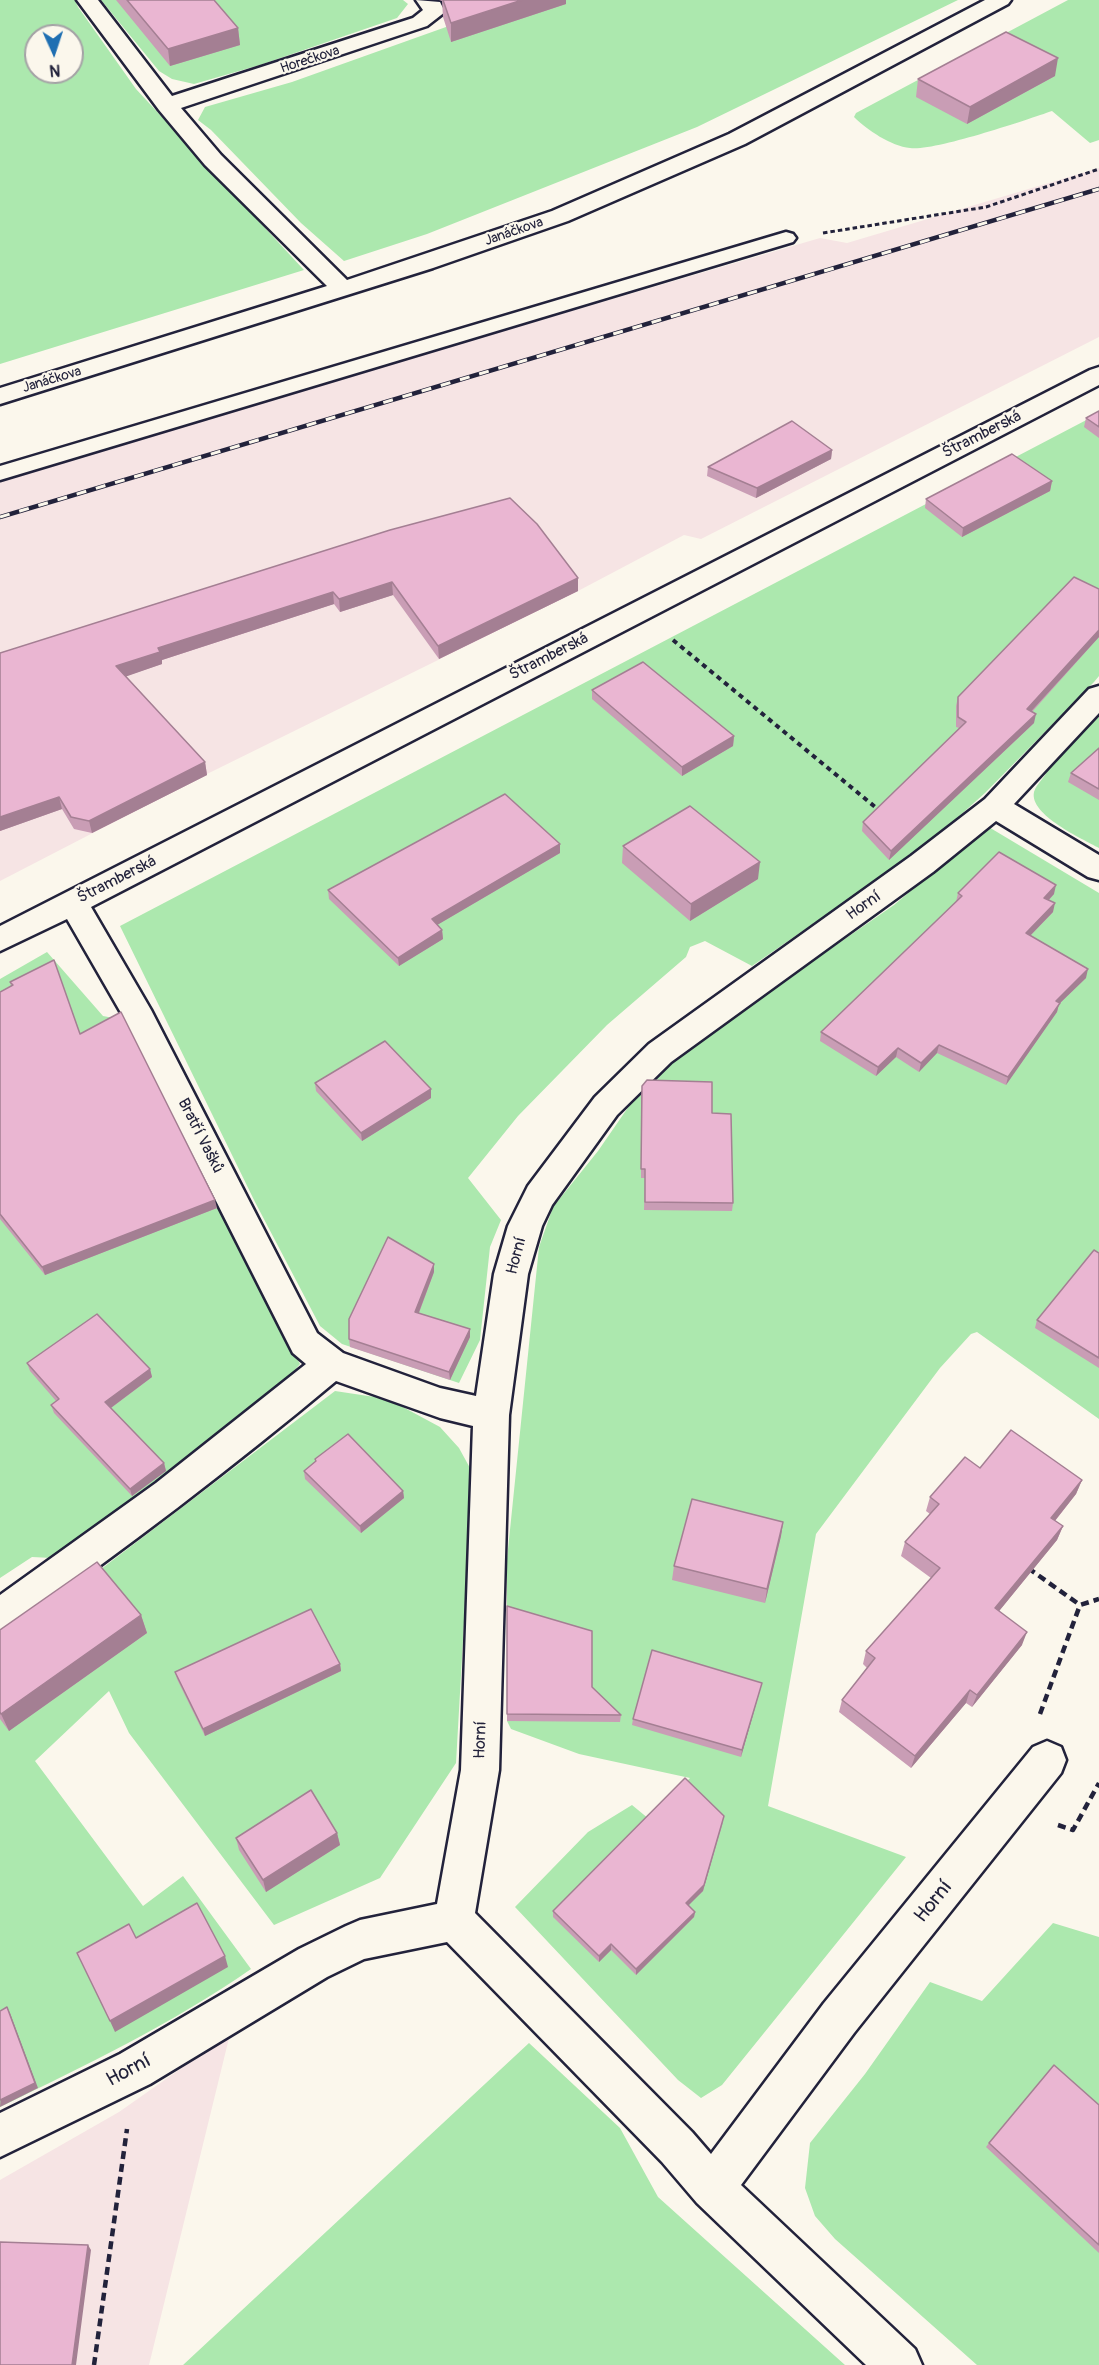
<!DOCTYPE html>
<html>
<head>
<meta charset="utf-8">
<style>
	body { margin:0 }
	#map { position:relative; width:1099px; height:2365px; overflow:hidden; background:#fbf7ec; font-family:Pangolin,sans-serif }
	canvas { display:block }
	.north { position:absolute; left:24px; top:24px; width:60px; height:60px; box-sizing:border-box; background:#fbf7ec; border:2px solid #a4a2a5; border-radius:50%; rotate:177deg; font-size:16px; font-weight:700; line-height:24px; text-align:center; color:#22223b }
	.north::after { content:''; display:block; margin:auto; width:21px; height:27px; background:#1f6fb2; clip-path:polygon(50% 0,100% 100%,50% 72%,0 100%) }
</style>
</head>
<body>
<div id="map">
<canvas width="1099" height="2365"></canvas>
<div class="north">N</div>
</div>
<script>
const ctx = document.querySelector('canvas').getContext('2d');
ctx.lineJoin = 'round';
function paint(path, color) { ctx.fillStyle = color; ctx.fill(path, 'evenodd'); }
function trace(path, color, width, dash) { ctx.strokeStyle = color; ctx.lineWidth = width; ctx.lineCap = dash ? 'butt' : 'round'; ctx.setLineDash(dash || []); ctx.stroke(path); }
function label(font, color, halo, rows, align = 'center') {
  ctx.font = font + ' Pangolin,sans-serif'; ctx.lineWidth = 4.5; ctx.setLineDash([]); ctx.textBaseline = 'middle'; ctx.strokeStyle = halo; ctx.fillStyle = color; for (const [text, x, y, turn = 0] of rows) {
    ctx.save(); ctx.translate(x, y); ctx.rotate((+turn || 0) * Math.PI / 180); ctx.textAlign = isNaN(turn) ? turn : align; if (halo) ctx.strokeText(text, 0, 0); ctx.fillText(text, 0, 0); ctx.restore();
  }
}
const built = new Path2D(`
	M1099,168V337L701,539L684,535L578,591L207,774L0,881V479L820,238L847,243Z
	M230,2034L149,2365H0V2180L119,2112Z`);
const green = new Path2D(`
	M0,0H75L78,7L136,89L304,270L0,364ZM36,36H72V72H36Z
	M101,0H403L408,4L397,18L260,65L194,84L172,79L159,71Z
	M453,0H958L697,127L427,234L344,261L301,223L211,130L198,120L205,107L292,82L474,17Z
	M1068,0H1099V140L1090,143L1052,111C1026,120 932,152 910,148C891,146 867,130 854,117L856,113Z
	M1094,416L1099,417V676L1094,682L985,793L927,845L752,966L705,941L690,947L686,957L607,1025L518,1116L468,1178L501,1220L490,1247L480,1340L459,1383L342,1344L320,1326L255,1202L120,926Z
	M1099,716V848C1083,839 1029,815 1034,792C1037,782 1046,778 1048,768Z
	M987,826L1099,893V1419L977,1332L971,1334L940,1368L816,1534L768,1806L906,1857L722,2085L701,2098L678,2080L515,1907L588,1832L632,1805L649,1819L690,1778L579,1754L511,1729L507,1721V1559L539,1247L553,1207L598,1151L647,1080L713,1030L894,905Z
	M47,952L103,1016L124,1020L300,1364L263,1406L122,1511L52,1558L32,1557L0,1578V979Z
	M335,1391L388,1399L440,1427L459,1448L476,1479L466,1587L456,1763L380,1878L274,1925L129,1733L109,1691L35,1761L143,1906L183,1876L251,1969C172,2024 86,2065 0,2107V1646Z
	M1053,1923L1099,1937V2365H977L835,2239L815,2216L805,2188L810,2143L865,2074L930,1982L982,2001Z
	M529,2043L620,2128L658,2197L845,2365H183Z`);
const pathFar2 = new Path2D(`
	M823,233L986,207L1099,169`);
const pathFar1 = new Path2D(`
	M673,640L880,811`);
const path = new Path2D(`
	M1028,1568L1080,1605L1099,1599
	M1040,1714L1080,1605
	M1058,1825L1073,1830L1099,1783
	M94,2365L127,2129`);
const service = new Path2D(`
	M786,232L793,234L796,238L793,242L0,480V466Z`);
const minor = new Path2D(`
	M77,0H98L172,96L413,18L423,10L416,0L440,2L445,12L427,26L181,108L221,155L347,280L552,211L729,134L985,0H1011L1008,4L745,144L568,221L433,268L0,404V388L327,286L205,165L159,110Z
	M1099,367V385L91,907L151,1010L317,1333L343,1353L440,1388L476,1396L494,1274L508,1226L528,1186L595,1097L649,1044L911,856L985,799L1089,689L1099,686V713L1014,804L1099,855V880L1088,877L996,821L933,872L671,1062L617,1115L552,1205L542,1226L528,1274L509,1415L499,1770L475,1913L692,2132L711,2154L824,2003L1033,1747L1047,1741L1061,1747L1066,1760L1061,1773L854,2033L741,2185L915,2349L922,2365H866L697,2203L662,2162L447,1942L364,1959L327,1977L150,2084L0,2157V2113L120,2054L299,1949L346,1926L360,1920L437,1904L461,1770L473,1426L440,1418L336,1381C232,1468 124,1550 13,1628L0,1633V1595L156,1483L306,1364L293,1353L120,1011L67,919L0,951V926L1090,370Z`);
const rail = new Path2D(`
	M0,517L1099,189`);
const wall = new Path2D(`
	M116,0H214L238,28L240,45L170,66Z
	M439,0H566V4L451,42L443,17L442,1Z
	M1055,76L967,124L916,97L918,79Z
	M1099,411V438L1084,427L1086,418Z
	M832,450L831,459L756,498L707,476L708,467Z
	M1052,481L1050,491L962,537L925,508L926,499Z
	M390,530L578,591L439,659L393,595L340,612L334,604L162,660V664L126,676L205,762L207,775L92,833L74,829L62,809L0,831V653Z
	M1099,589V637L1032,712L1034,723L889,860L862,831L863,822L959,728L956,727V706L958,697Z
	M592,690L734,736L733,746L682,776L592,699Z
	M1099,748V800L1068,782L1071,773Z
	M560,844V853L437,925L442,930L443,939L399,966L329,899L328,890Z
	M623,846L758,879L690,921L622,863Z
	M958,893L1054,894L1049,900L1053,912L1030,936L1086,978L1059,1004L1057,1012L1006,1085L937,1053L919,1072L896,1057L876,1076L820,1041L821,1032L956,902Z
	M10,982L80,1034L217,1208L45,1275L0,1219V992L11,986Z
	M315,1083L431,1089V1098L362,1141L316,1091Z
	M641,1094L712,1113L733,1203L732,1211L644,1210L645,1178H641Z
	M1099,1253V1368L1035,1328L1037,1320Z
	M434,1272L419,1313L470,1329V1337L450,1380L350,1347L349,1339Z
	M27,1363L150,1369L152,1377L111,1408L164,1463L166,1471L132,1496L54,1413L51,1405L56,1401L30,1371Z
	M315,1459L403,1491L404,1498L361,1533L305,1479L304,1471L316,1462Z
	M980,1468L1082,1480L1076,1494L1055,1521L1063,1526L1057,1540L999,1611L1022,1645L972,1707L966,1703L911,1768L839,1712L842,1700L867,1668L863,1664L866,1651L931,1578L901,1556L905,1542L930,1514L926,1511L930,1497Z
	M783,1522L781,1536L765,1603L672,1580L674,1566Z
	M507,1606L621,1715L620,1722L507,1721Z
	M141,1615L147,1633L9,1731L0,1719V1630Z
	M340,1664L341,1671L205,1736L177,1679L175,1672Z
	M760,1690L741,1757L632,1725L633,1719Z
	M723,1822L703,1891L688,1905L695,1912L694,1917L636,1975L611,1950L599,1962L553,1917V1911Z
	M337,1833L340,1845L266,1892L239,1850L236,1838Z
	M1099,2105V2253L986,2147L989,2143Z`);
const shadedWall = new Path2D(`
	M522,0H566V4L451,42V23Z
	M238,28L240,45L170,66L168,49Z
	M1058,58L1055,76L967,124L970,107Z
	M832,450L831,459L756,498L757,488Z
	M1052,481L1050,491L962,537L963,528Z
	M578,578V591L439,659L438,646Z
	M392,582L393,595L340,612L339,599Z
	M333,592L334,604L162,660V664L119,679L116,666L158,648Z
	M1099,630V637L1025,718L1027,709Z
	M1036,714L1034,723L889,860L891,851Z
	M734,736L733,746L682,776V767Z
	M205,762L207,775L92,833L89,821Z
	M59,797L62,809L0,831V817Z
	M560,844V853L432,928V919Z
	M760,862L758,879L690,921L691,904Z
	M1056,885L1054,894L1042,907L1044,898Z
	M1055,903L1053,912L1024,942L1026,933Z
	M442,930L443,939L399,966L398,958Z
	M1088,969L1086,978L1059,1004L1057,1012L1006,1085L1008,1077L1056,1001Z
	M939,1045L937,1053L919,1072L921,1063Z
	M898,1048L896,1057L876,1076L878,1067Z
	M431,1089V1098L362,1141L361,1133Z
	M215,1200L217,1208L45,1275L42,1267Z
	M434,1264V1272L416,1320L415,1312Z
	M470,1329V1337L450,1380L449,1372Z
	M150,1369L152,1377L108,1410L105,1402Z
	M164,1463L166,1471L132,1496L130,1489Z
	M1082,1480L1076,1494L1046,1532L1051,1518Z
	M403,1491L404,1498L361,1533L360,1526Z
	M783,1522L781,1536L765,1603L767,1589Z
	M1063,1526L1057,1540L991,1621L995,1608Z
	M141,1615L147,1633L9,1731L1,1714Z
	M1027,1632L1022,1645L972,1707L977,1695Z
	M340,1664L341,1671L205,1736L203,1729Z
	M762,1683L760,1690L741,1757L742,1750Z
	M970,1690L966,1703L911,1768L915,1756Z
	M724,1816L703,1891L685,1909L686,1903Z
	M337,1833L340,1845L266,1892L263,1880Z
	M695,1912L694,1917L636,1975V1969Z
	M611,1944V1950L599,1962V1956Z
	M225,1956L228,1967L115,2032L110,2021Z
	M7,2007L10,2013L38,2088L0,2107Z
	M88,2245L91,2250L76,2365H72Z`);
const building = new Path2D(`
	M127,0H214L238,28L168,49Z
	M443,0H522L451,23Z
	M1006,32L1058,58L970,107L918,79Z
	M1099,411V427L1086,418Z
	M792,421L832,450L757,488L708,467Z
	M1012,454L1052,481L963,528L926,499Z
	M510,498L537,524L578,578L438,646L392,582L339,599L333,592L158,648L160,652L116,666L205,762L89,821L71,817L59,797L0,817V653L390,530Z
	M1074,577L1099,589V630L1027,709L1036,714L891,851L863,822L966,722L958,717V697Z
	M643,662L734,736L682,767L592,690Z
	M1099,748V789L1071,773Z
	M505,794L560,844L432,919L442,930L398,958L328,890Z
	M690,806L760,862L691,904L623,846Z
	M999,852L1056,885L1044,898L1055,903L1026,933L1088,969L1056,1001L1060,1003L1008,1077L939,1045L921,1063L898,1048L878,1067L821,1032L962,896L958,893Z
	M54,960L80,1034L121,1012L215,1200L42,1267L0,1214V992L13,985L10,982Z
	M385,1041L431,1089L361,1133L315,1083Z
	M647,1080L712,1082V1113L731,1114L733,1203L645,1202V1169H641L642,1086Z
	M388,1237L434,1264L415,1312L470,1329L449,1372L349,1339V1319Z
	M1094,1250L1099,1253V1358L1037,1320Z
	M97,1314L150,1369L105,1402L164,1463L130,1489L51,1405L59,1399L27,1363Z
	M1011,1430L1082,1480L1051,1518L1063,1526L995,1608L1027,1632L977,1695L970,1690L915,1756L842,1700L875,1658L866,1651L940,1568L905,1542L939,1504L930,1497L965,1457L980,1468Z
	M348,1434L403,1491L360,1526L304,1471L316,1461L315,1459Z
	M692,1499L783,1522L767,1589L674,1566Z
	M97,1562L141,1615L1,1714L0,1712V1630Z
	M507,1606L592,1631V1687L621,1715L507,1714Z
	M311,1609L340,1664L203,1729L175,1672Z
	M652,1650L762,1683L742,1750L633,1719Z
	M685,1778L724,1816L704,1885L686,1903L695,1912L636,1969L611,1944L599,1956L553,1911Z
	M311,1790L337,1833L263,1880L236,1838Z
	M197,1903L225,1956L110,2021L77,1953L129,1924L136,1938Z
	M7,2007L35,2083L0,2100V2011Z
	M1054,2065L1099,2105V2245L989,2143Z
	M0,2242L88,2245L72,2365H0Z`);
const farStreetnames = [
	["Horečkova",310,60,-18],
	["Janáčkova",514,232,-19],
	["Janáčkova",52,380,-17]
];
const streetNames = [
	["Štramberská",982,435,-27],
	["Štramberská",549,657,-27],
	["Štramberská",117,880,-27],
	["Horní",864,906,-35],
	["Bratří Vašků",200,1136,63],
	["Horní",517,1256,-75],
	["Horní",481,1740,-88]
];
const nearStreetnames = [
	["Horní",934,1902,-51],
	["Horní",129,2071,-28]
];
paint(built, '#f6e4e4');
paint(green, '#ace8ae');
trace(service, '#22223b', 5);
trace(minor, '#22223b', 5);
trace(pathFar2, '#22223b', 3, [4.5, 3]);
trace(pathFar1, '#22223b', 4, [5, 4.5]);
trace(path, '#22223b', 4.5, [8, 5]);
paint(service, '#fbf7ec');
paint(minor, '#fbf7ec');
trace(rail, '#22223b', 4.5);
trace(rail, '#fbf7ec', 3, [10]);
paint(wall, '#c99db5');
paint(shadedWall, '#a47f93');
paint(building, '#eab6d2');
trace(building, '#a47f93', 1.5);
label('14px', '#22223b', '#fbf7ec', farStreetnames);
label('16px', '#22223b', '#fbf7ec', streetNames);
label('20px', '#22223b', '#fbf7ec', nearStreetnames);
</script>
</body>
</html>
